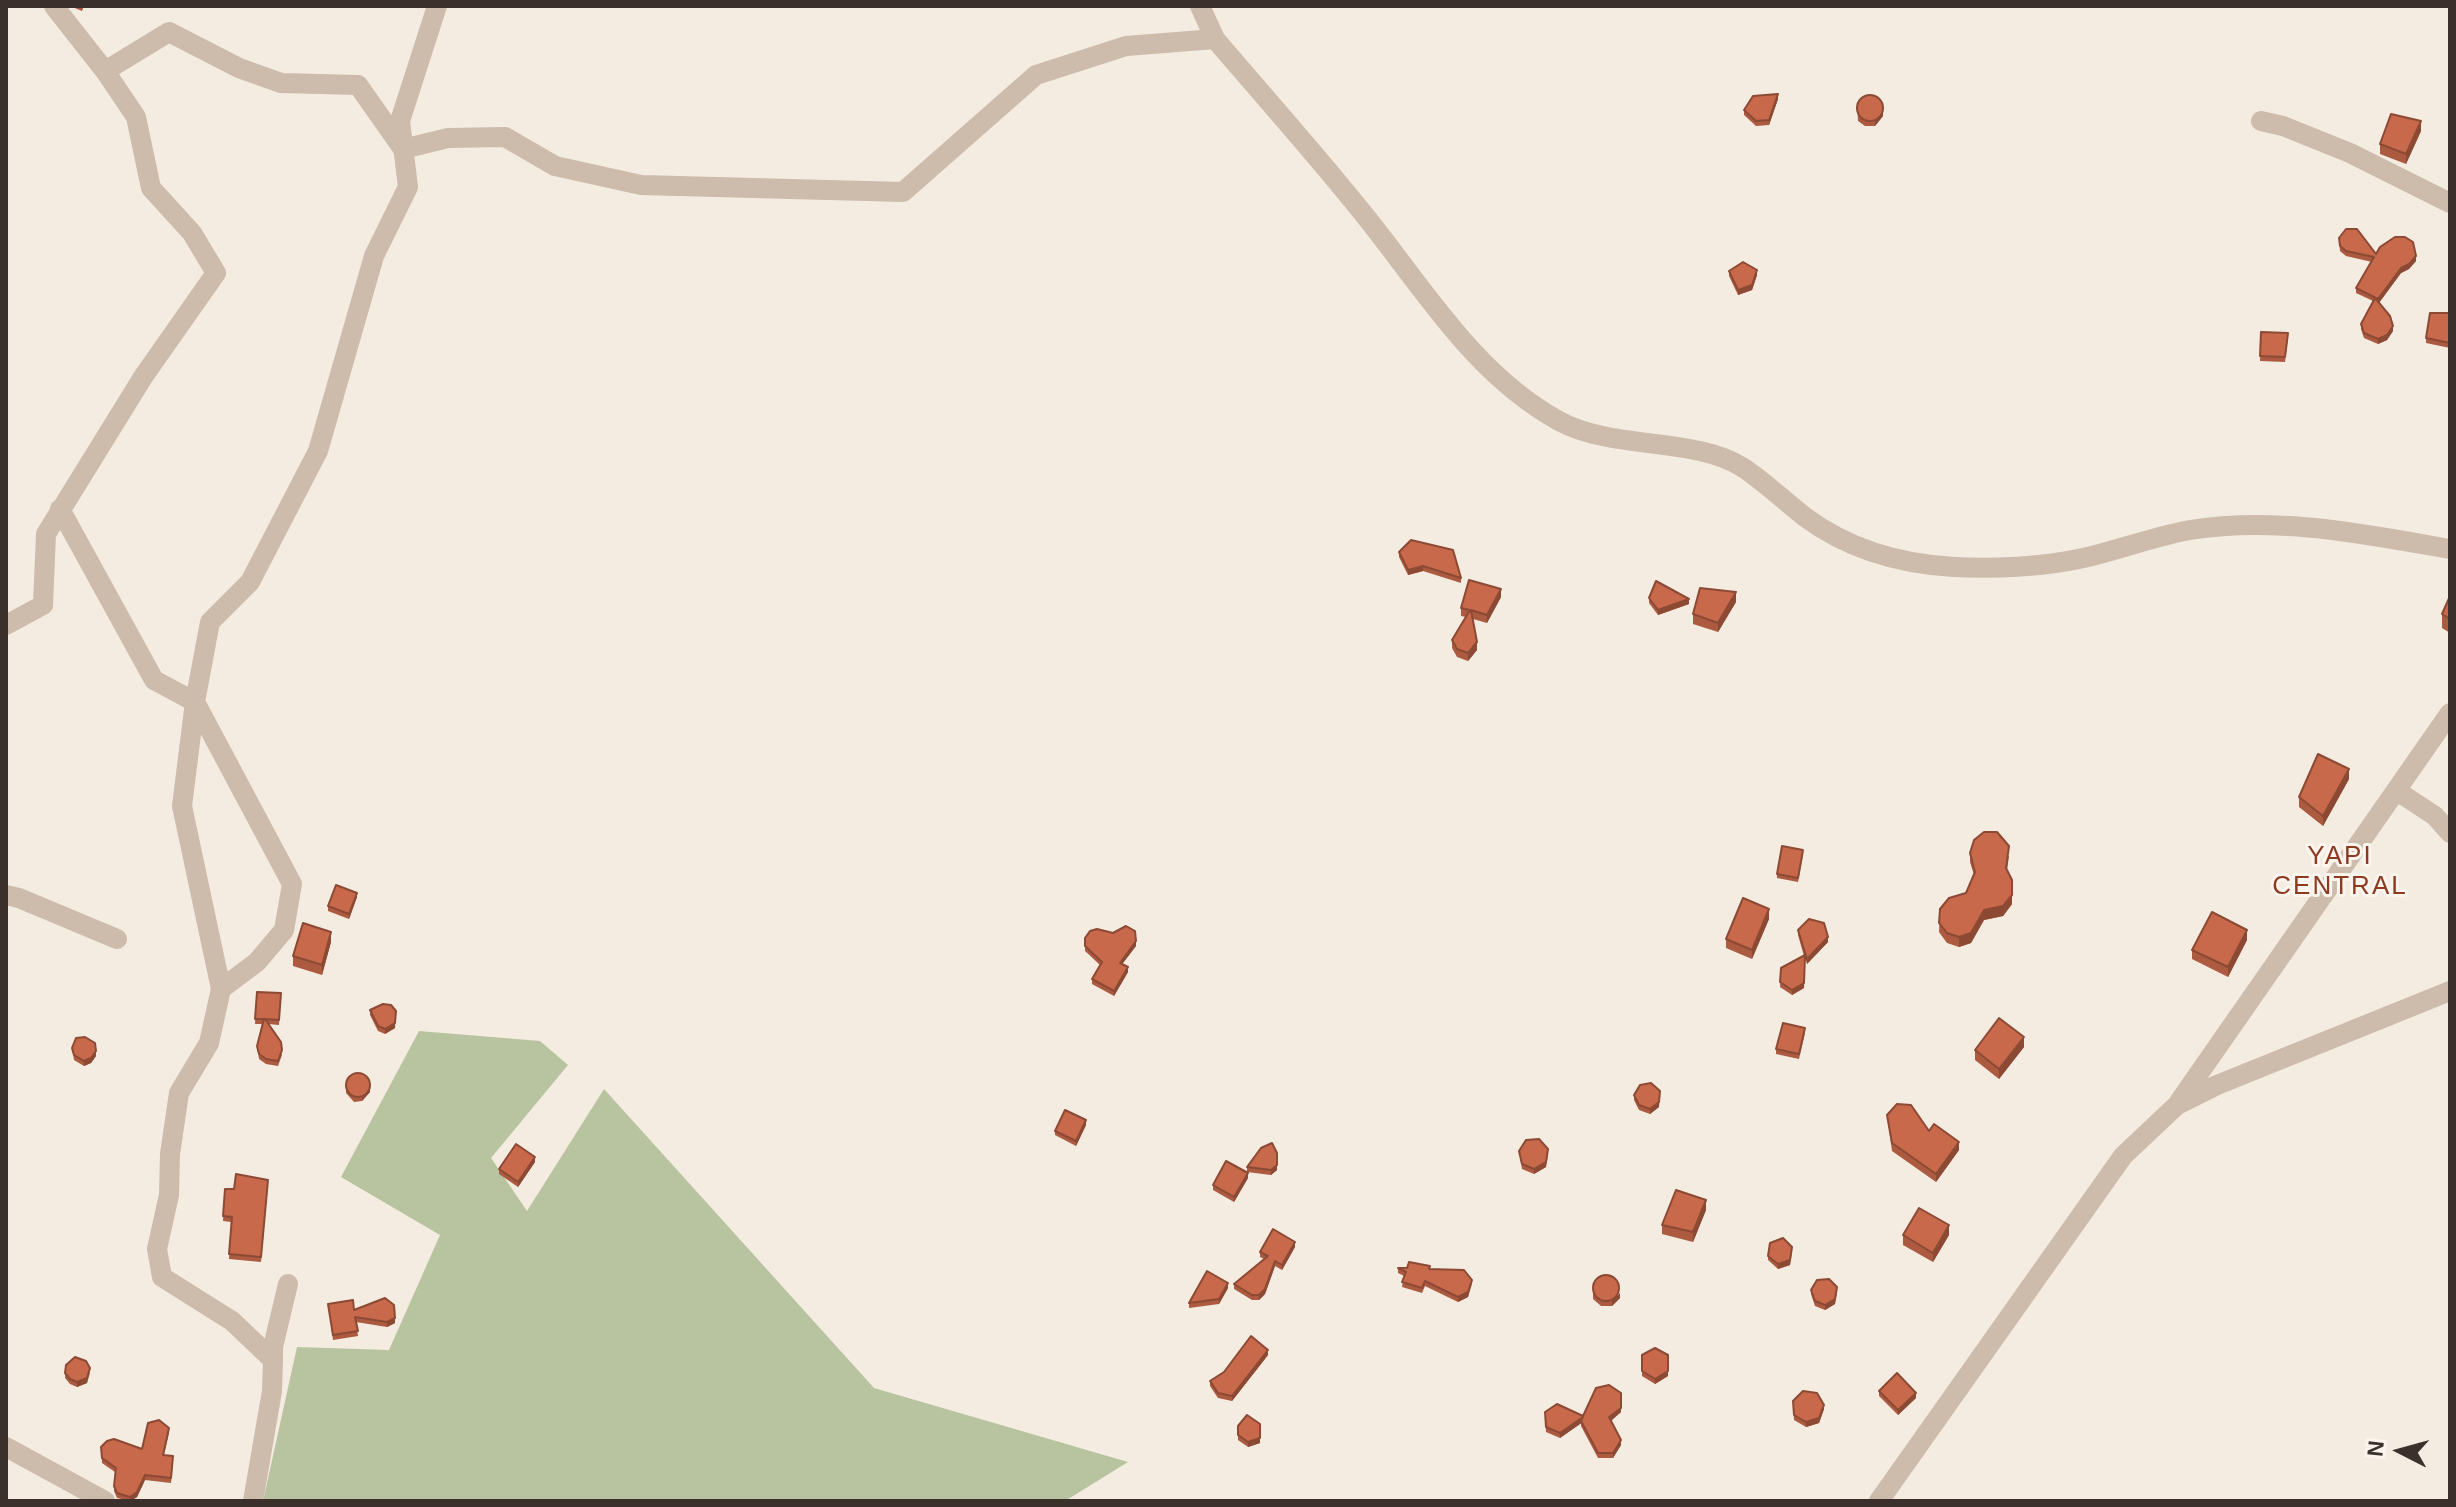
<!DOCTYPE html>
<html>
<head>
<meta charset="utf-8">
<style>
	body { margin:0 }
	#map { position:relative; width:2456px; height:1507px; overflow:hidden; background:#f4ebe1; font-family:Helvetica,sans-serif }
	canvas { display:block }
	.frame { position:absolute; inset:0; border:8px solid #3b302b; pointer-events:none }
	.north { position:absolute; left:2360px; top:1411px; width:80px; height:80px; -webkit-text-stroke:6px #fbf5ee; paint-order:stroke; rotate:276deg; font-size:22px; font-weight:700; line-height:32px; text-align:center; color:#3b302b }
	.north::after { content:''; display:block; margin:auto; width:28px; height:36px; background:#3b302b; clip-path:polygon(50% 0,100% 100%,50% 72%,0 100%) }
</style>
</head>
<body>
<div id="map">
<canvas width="2456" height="1507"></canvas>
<div class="frame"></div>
<div class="north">N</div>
</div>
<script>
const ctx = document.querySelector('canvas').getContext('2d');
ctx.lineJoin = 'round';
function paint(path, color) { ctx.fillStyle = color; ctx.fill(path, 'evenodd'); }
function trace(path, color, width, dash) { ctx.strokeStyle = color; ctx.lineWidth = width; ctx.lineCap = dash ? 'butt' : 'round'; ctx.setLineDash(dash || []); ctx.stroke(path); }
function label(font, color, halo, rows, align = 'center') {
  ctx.font = font + ' Helvetica,sans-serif'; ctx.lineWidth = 6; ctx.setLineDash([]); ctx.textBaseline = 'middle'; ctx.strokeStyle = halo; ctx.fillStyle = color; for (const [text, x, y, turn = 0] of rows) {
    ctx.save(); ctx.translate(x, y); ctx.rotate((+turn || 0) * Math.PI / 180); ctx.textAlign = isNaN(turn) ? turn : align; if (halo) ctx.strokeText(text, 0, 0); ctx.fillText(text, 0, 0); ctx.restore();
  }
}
const green = new Path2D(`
	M419,1031L540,1041L568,1065L491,1158L527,1211L604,1089L874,1388L1128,1462L1065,1501H263L297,1347L389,1350L440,1235L341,1177Z`);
const street = new Path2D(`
	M1200,6L1215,39C1267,100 1321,160 1370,222C1427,294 1477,376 1559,421C1612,450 1694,437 1742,467C1764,481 1784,501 1805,517C1848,549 1900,564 1954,567C1999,569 2047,567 2092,556C2124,548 2157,536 2190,530C2277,516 2365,534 2450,549
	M105,71L169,32L239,68L281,83L358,85L403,149L448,138L505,137L555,166L641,185L903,192L1036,75L1126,46L1215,39
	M2261,121L2283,126L2350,153L2450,203
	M60,509L154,680L195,702L292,884L284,930L257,962L221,989L209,1043L179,1093L170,1154L169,1195L157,1249L162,1277L232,1321L273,1360L272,1391L253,1501
	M6,625L43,605L46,534L143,377L216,273L192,233L151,188L136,117L105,71L54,6
	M2397,791L2435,816L2450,833
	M6,895L19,898L117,939
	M221,989L182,806L195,702L210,622L250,582L318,451L374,256L408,187L400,121L437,6
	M2179,1102L2450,713
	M273,1360V1347L288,1284
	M6,1447L105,1501
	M1879,1501L2123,1156L2177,1105L2217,1085L2450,991`);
const wall = new Path2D(`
	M70,6H84L82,11Z
	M1778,99L1769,125L1756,126L1744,115V110Z
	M1857,102L1883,116L1875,126H1865L1858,121Z
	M2421,131L2406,164L2380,154V144Z
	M2339,238L2376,254L2416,261L2409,269L2401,273L2379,303L2393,331L2387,340L2378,344L2364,338L2361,329V324L2373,301L2356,293V288L2372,262L2346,256L2340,251Z
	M1729,271L1757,275L1752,290L1738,295L1729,276Z
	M2450,313V348L2426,343V338Z
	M2261,332L2288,338L2285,362L2260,361Z
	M1399,552L1461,578V583L1423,571L1408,575L1399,557Z
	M2450,596V633L2442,628V614Z
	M1501,597L1487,623L1473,619L1477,650L1468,661L1457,657L1452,648V640L1466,617L1461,616V608Z
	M1649,598L1689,604L1658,615L1649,603Z
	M1736,602L1718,632L1693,624V614Z
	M2349,779L2323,826L2299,807V797Z
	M2450,791V809L2448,808V794Z
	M1970,853L2009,856L2007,870L2012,904L2003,916L1984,920L1971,943L1959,947L1947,943L1939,932L1940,909L1966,893L1974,875L1970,862Z
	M1803,855L1798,882L1777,878V874Z
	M357,897L349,919L328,911V906Z
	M1769,919L1752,959L1726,948V939Z
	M1798,930L1828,942L1807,964L1805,958L1804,988L1792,995L1780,987L1781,968L1804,956L1798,935Z
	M1085,938L1136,946L1122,964L1128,972L1114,996L1092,984V979L1100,965L1085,951Z
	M2247,940L2228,977L2192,959V950Z
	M331,942L322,975L293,966V956Z
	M257,992L281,993L279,1025L268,1024L282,1055L278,1066L266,1064L259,1059L257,1046L262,1024H255Z
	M370,1010L396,1011L395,1028L385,1034L378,1031L370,1015Z
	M1805,1033L1799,1059L1776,1054V1049Z
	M2024,1047L1999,1079L1975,1060V1050Z
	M72,1048L96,1056L91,1063L84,1066L74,1060Z
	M346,1080L370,1092L362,1101L354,1102L346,1093Z
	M1634,1095L1660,1096L1659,1107L1650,1114L1639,1110L1634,1100Z
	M1887,1115L1929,1131L1959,1150L1936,1182L1892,1151Z
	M1086,1125L1076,1146L1055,1135V1131Z
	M1519,1151L1548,1154L1546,1167L1534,1174L1522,1169Z
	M1277,1153V1170L1271,1175L1247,1172V1167Z
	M535,1162L518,1187L499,1174V1169Z
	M1248,1178L1234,1202L1213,1190V1185Z
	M268,1184L261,1262L229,1259L231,1222L223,1221L225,1189H234Z
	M1706,1210L1693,1242L1662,1234V1225Z
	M1903,1235H1949L1933,1262L1903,1245Z
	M1295,1247L1282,1270L1275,1266L1265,1294L1259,1300H1252L1234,1289V1284L1264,1259L1260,1257V1252Z
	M1792,1252L1790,1265L1778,1269L1768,1260V1256Z
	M1398,1268L1430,1269L1472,1284L1468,1297L1458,1302L1425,1286L1422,1293L1402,1287L1404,1276L1398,1273Z
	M1593,1283L1620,1298L1612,1306H1601L1593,1299Z
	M1228,1288L1219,1304L1189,1308V1303Z
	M1811,1290L1837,1292L1835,1304L1825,1310L1815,1306L1811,1294Z
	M328,1304L354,1310L395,1323L387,1327L356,1322L358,1336L333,1340Z
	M1268,1355L1232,1401L1218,1398L1210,1386V1381Z
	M1642,1355H1668V1376L1655,1384L1642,1376Z
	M66,1365L90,1373L87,1383L77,1387L70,1384L65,1378Z
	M1879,1391L1916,1398L1898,1415L1879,1396Z
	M1793,1401L1824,1409L1819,1423L1806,1427L1794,1420Z
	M1621,1412L1611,1421L1621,1445L1613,1458H1598L1581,1426V1423L1560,1438L1546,1432L1545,1417Z
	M1238,1426L1260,1443L1248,1447L1238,1440Z
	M169,1433L164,1455L173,1461L171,1483L145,1480L137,1497L131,1501L117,1498L114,1491L115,1472L102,1463L101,1447L142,1449Z`);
const shadedWall = new Path2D(`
	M1778,94V99L1769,125V120Z
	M1883,111V116L1875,126V121Z
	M2421,121V131L2406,164V154Z
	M2416,256V261L2409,269L2401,273L2378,304V299L2401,268Z
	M1757,270V275L1752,290L1738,295V290Z
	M2393,326V331L2387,340L2378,344V339Z
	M1423,566V571L1408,575V570Z
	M1501,589V597L1487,623V615Z
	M1736,592V602L1718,632V623Z
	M1689,599V604L1658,615V610Z
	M1477,642V650L1468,661V653Z
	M2349,769V779L2323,826V816Z
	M2012,880V904L2003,916L1984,920L1971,943L1959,947V937Z
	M357,893V897L349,919V914Z
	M1769,909V919L1752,959V950Z
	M2247,930V940L2228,977V967Z
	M331,932V942L322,975V965Z
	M1828,937V942L1807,964V959Z
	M1136,941V946L1120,967V963Z
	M1805,955L1804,988L1792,995V990Z
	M1128,967V972L1114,996V991Z
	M395,1023V1028L385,1034V1029Z
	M2024,1037V1047L1999,1079V1069Z
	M96,1051V1056L91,1063L84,1066V1061Z
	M370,1088V1092L362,1101V1097Z
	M1659,1102V1107L1650,1114V1109Z
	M1086,1120V1125L1076,1146V1141Z
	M1959,1142V1150L1936,1182V1174Z
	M1548,1149L1546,1167L1534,1174V1169Z
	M535,1157V1162L518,1187V1182Z
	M1277,1165V1170L1271,1175V1170Z
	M1248,1173V1178L1234,1202V1197Z
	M1706,1200V1210L1693,1242V1232Z
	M1949,1225V1235L1933,1262V1253Z
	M1295,1242V1247L1282,1270V1265Z
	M1792,1247L1790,1265L1778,1269V1264Z
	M1275,1261V1266L1265,1294L1259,1300V1295Z
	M1472,1280L1468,1297L1458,1302V1297Z
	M1228,1283V1288L1219,1304V1299Z
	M1837,1287L1835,1304L1825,1310V1305Z
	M1620,1293V1298L1612,1306V1301Z
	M395,1318V1323L387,1327V1322Z
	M1268,1350V1355L1232,1401V1396Z
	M90,1368L87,1383L77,1387V1382Z
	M1668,1371V1376L1655,1384V1379Z
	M1916,1393V1398L1898,1415V1410Z
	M1824,1405V1409L1819,1423L1806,1427V1422Z
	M1621,1408V1412L1609,1422V1417Z
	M1583,1417V1422L1560,1438V1433Z
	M1260,1438V1443L1248,1447V1442Z
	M1621,1440V1445L1613,1458V1453Z
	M145,1475V1480L137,1497L130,1501V1497Z`);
const building = new Path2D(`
	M1778,94L1769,120L1756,121L1744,110L1753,96Z
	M1857 108a13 13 0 1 1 26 0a13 13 0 1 1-26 0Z
	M2391,114L2421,121L2406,154L2380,144Z
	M2346,229H2357L2376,254L2380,247L2395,237H2405L2413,242L2416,256L2409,264L2401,268L2378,299L2356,288L2374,257L2346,251L2340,246L2339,238Z
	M1743,262L1757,270L1752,285L1738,290L1729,271Z
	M2375,298L2390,316L2393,326L2387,335L2378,339L2364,333L2361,324Z
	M2430,313H2450V343L2426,338Z
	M2261,332L2288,333L2285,357L2260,356Z
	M1411,540L1453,550L1461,578L1423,566L1408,570L1399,552Z
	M1469,580L1501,589L1487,615L1471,610L1477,642L1468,653L1457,649L1452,640L1470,610L1461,608Z
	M1656,581L1689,599L1658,610L1649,598Z
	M1700,588L1736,592L1718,623L1693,614Z
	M2450,596V619L2442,614Z
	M2318,754L2349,769L2323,816L2299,797Z
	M1984,832H1997L2009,846L2006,868L2012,880V895L2003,906L1984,910L1971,933L1959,937L1947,933L1939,923L1940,909L1949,898L1966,893L1975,872L1970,853L1974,840Z
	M1782,846L1803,850L1798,878L1777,874Z
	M336,885L357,893L349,914L328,906Z
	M1743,898L1769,909L1752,950L1726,939Z
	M2212,912L2247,930L2228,967L2192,950Z
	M1809,919L1824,923L1828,937L1807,959L1798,930Z
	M303,923L331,932L322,965L293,956Z
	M1126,926L1135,931L1136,941L1120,963L1128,967L1114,991L1092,979L1102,962L1085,946V938L1090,931L1097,929L1113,933Z
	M1805,955L1804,983L1792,990L1780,982L1781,968Z
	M257,992L281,993L279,1020L265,1019L281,1042L282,1050L278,1061L266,1059L259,1054L257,1046L264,1019H255Z
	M383,1004L391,1005L396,1011L395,1023L385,1029L378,1026L370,1010Z
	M1999,1018L2024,1037L1999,1069L1975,1050Z
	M1783,1023L1805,1028L1799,1054L1776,1049Z
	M85,1037L95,1043L96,1051L91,1058L84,1061L74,1055L72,1048L76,1038Z
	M346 1085a12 12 0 1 1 24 0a12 12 0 1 1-24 0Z
	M1651,1083L1660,1091L1659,1102L1650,1109L1639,1105L1634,1095L1640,1085Z
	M1897,1104L1911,1105L1929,1131L1934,1124L1959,1142L1936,1174L1892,1143L1887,1115Z
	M1065,1110L1086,1120L1076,1141L1055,1131Z
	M1539,1139L1548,1149L1546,1162L1534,1169L1522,1164L1519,1151L1526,1140Z
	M1272,1143L1277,1153V1165L1271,1170L1247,1167L1261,1148Z
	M516,1144L535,1157L518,1182L499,1169Z
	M1226,1161L1248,1173L1234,1197L1213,1185Z
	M236,1174L268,1180L261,1257L229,1254L232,1217L223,1216L225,1189H234Z
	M1676,1190L1706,1200L1693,1232L1662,1225Z
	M1919,1208L1949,1225L1933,1253L1903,1235Z
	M1273,1229L1295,1242L1282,1265L1275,1261L1265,1289L1259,1295H1252L1234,1284L1268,1256L1260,1252Z
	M1783,1238L1792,1247L1790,1260L1778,1264L1768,1256L1770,1243Z
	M1409,1262L1430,1266L1429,1269L1464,1270L1472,1280L1468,1292L1458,1297L1425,1281L1422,1288L1402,1282L1406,1272L1398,1268H1407Z
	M1207,1271L1228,1283L1219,1299L1189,1303Z
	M1593 1288a13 13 0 1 1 26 0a13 13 0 1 1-26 0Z
	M1829,1279L1837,1287L1835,1299L1825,1305L1815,1301L1811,1290L1817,1280Z
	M385,1298L394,1305L395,1318L387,1322L355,1317L358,1331L333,1335L328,1304L353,1300L354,1310Z
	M1251,1336L1268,1350L1232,1396L1218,1393L1210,1381L1224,1372Z
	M1655,1348L1668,1355V1371L1655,1379L1642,1371V1355Z
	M75,1357L86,1361L90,1368L87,1378L77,1382L70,1379L65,1373L66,1365Z
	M1897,1373L1916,1393L1898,1410L1879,1391Z
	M1609,1385L1621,1393V1408L1609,1417L1621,1440L1613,1453H1598L1581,1421L1583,1417L1560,1433L1546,1427L1545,1412L1557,1404L1583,1416L1596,1388Z
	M1803,1391L1817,1393L1824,1405L1819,1418L1806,1422L1794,1415L1793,1401Z
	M1247,1415L1260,1424V1438L1248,1442L1238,1435V1426Z
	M159,1420L169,1428L163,1455L173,1456L171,1478L145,1475L137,1492L130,1497L117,1493L114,1486L116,1468L102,1458L101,1447L107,1441L114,1439L142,1449L148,1423Z`);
const quarterNames = [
	["YAPI",2340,857],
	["CENTRAL",2340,887]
];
paint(green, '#b8c4a0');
trace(street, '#cdbbac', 20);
paint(wall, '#ac5a40');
paint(shadedWall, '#8c4a34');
paint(building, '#c8694b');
trace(building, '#8c4a34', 2);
ctx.letterSpacing = '2px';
label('26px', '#8c3b22', '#fbf5ee', quarterNames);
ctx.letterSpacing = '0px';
</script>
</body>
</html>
